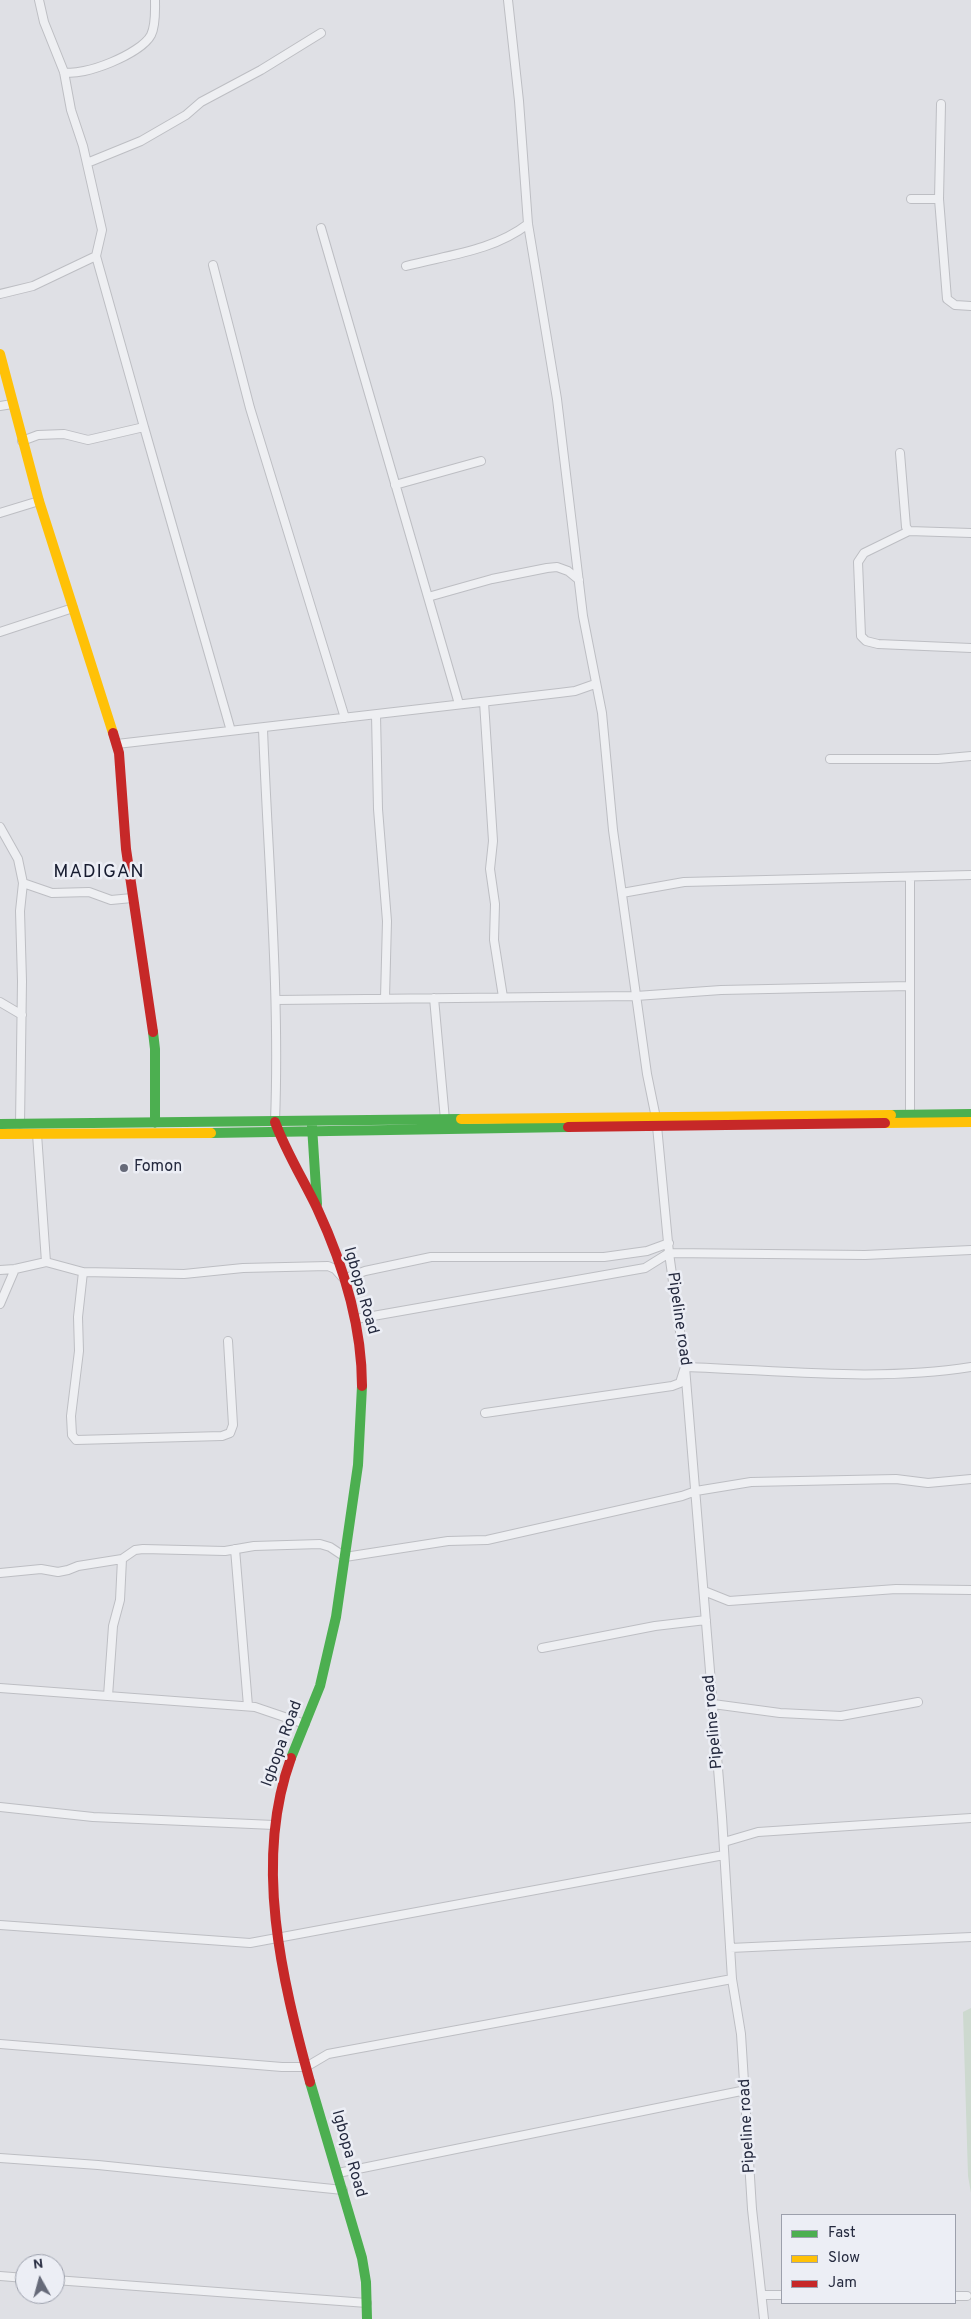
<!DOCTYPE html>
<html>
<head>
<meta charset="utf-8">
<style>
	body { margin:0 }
	#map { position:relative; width:971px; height:2319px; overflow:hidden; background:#dfe0e5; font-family:Overpass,sans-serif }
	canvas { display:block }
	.legend { position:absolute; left:781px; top:2214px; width:175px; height:90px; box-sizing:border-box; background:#eceef5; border:1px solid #9ca0ac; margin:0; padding:6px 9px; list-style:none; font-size:15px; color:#252a3f }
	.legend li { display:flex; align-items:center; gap:10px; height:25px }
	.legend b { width:25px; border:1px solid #9ca0ac }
	.north { position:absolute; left:15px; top:2254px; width:50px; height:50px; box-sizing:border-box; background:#eceef5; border:1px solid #9ca0ac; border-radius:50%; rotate:353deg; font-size:14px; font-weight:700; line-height:20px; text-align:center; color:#252a3f }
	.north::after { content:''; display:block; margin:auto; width:18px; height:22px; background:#666a79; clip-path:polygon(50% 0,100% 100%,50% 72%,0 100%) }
</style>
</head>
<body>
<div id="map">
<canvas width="971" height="2319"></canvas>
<ul class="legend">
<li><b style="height:6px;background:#4caf50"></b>Fast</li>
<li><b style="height:6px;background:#ffc107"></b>Slow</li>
<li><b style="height:6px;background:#c62828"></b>Jam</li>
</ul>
<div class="north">N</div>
</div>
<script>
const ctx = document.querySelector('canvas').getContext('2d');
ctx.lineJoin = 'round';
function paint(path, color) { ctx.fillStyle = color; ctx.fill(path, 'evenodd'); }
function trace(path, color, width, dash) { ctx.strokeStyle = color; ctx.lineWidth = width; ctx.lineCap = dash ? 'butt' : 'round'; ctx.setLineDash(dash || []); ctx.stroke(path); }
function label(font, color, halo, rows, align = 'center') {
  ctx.font = font + ' Overpass,sans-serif'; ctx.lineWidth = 5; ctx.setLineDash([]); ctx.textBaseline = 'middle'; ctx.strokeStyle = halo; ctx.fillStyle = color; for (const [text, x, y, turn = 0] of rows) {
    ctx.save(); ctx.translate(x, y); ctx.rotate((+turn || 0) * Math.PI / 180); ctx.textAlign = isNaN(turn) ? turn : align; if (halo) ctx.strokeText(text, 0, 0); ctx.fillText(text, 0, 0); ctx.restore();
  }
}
const green = new Path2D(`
	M971,2008V2193L968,2176L963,2012Z`);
const street = new Path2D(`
	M508,0L519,101L528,224L557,399L583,616L602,713L613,830L647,1074L656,1118
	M64,72C83,77 141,54 151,35C156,25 155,10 155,0
	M941,104L939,199L947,299L955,305L971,306
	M87,163L141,141L186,115L201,102L261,70L321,33
	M911,199H939
	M321,228L459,704
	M213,265L250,408L345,718
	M406,266C448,255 493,251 528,224
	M0,294L33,286L96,256L102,230L83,146L71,110L64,72L44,22L39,0
	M0,406L12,404
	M144,427L231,731
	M22,441L38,435L64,434L88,440L144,427L96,256
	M900,453L906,527L909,531L971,533
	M395,485L481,461
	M0,513L39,501
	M909,531L864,553L858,562L861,636L866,641L878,644L971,648
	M428,597L492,579L547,568L557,567L568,571L579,580
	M0,632L73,608
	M484,702L493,841L490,869L495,904L494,940L503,997
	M376,715L378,809L387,921L385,998
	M263,729C268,860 280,991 275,1122
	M117,744L559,693L575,691L595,684
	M830,759H938L971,756
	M0,827L18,859L23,883L20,911L22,981L20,1124
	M910,877V1115
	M23,883L52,893L89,892L111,900L132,898
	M622,893L684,882L971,875
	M434,998L445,1120
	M276,1000L636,996L721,990L910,986
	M0,1002L22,1015
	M657,1126L669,1253L685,1367L722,1817L732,1979L741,2034L752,2209L764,2319
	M37,1134L46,1262
	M0,1270L15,1269L46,1262L83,1272L184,1274L243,1268L328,1266L335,1269L344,1279L365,1271L431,1257H604L647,1251L669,1243
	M83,1272L78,1317L79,1351L71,1416L72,1435L76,1440L222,1436L230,1433L233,1425L228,1341
	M0,1304L15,1269
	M356,1319L645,1268L669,1253L865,1255L971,1250
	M485,1413L672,1386L680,1383L685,1367C779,1370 877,1382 971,1367
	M235,1549L248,1706
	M0,1573L41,1569L58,1572L68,1570L78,1566L122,1559L135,1550L143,1549L225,1551L254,1546L320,1544L330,1547L345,1557L448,1541L487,1540L682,1496L696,1491L751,1482L896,1479L928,1483L971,1479
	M704,1591L729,1601L896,1589L971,1590
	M542,1648L655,1626L706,1620
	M0,1688L255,1707L305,1724
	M108,1696L113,1626L120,1600L122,1559
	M713,1704L780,1713L841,1716L918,1702
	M0,1807L93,1817L274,1825
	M724,1842L758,1832L971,1818
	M0,1925L250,1943L724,1855
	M730,1948L971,1937
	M0,2044L282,2067H306L328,2054L732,1979
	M0,2158L98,2165L343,2190
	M338,2173L746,2090
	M0,2276L25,2278
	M55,2280L367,2303
	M762,2295H782
	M955,2296H967`);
const fast = new Path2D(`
	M153,1032L155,1049V1123
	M891,1115L971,1114
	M0,1124L461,1119
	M312,1126L317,1204
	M211,1133L568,1127
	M291,1758L320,1686L336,1617L358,1465L362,1386
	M310,2082L362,2258L366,2282L367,2319`);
const slow = new Path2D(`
	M0,354L39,501L113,733
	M461,1119L891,1115
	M885,1123L971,1122
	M0,1134L211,1133`);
const jam = new Path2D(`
	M113,733L119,753L126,849L153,1032
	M275,1122C286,1152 303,1179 317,1208C343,1264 362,1324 362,1386
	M568,1127L885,1123
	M291,1758C253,1862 282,1979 310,2082`);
const markers = [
	[124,1168,5,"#666a79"]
];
const poiNames = [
	["Fomon",134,1168]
];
const streetNames = [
	["Igbopa Road",360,1291,74],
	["Pipeline road",678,1319,82],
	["Pipeline road",714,1722,-95],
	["Igbopa Road",283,1744,-70],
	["Pipeline road",748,2126,-93],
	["Igbopa Road",348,2154,74]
];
const quarterNames = [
	["MADIGAN",99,873]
];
paint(green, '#cdd9cf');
trace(street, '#bdbec3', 10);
trace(street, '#eeeff2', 8);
trace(fast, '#4caf50', 10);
trace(slow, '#ffc107', 10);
trace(jam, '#c62828', 10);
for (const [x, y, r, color] of markers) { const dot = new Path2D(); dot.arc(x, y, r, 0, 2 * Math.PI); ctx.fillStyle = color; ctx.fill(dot); trace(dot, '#eceef5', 2); }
label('16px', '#252a3f', '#eceef5', poiNames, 'left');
label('16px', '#252a3f', '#eceef5', streetNames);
ctx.letterSpacing = '1px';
label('19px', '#171c30', '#eceef5', quarterNames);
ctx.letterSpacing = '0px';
</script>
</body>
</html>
